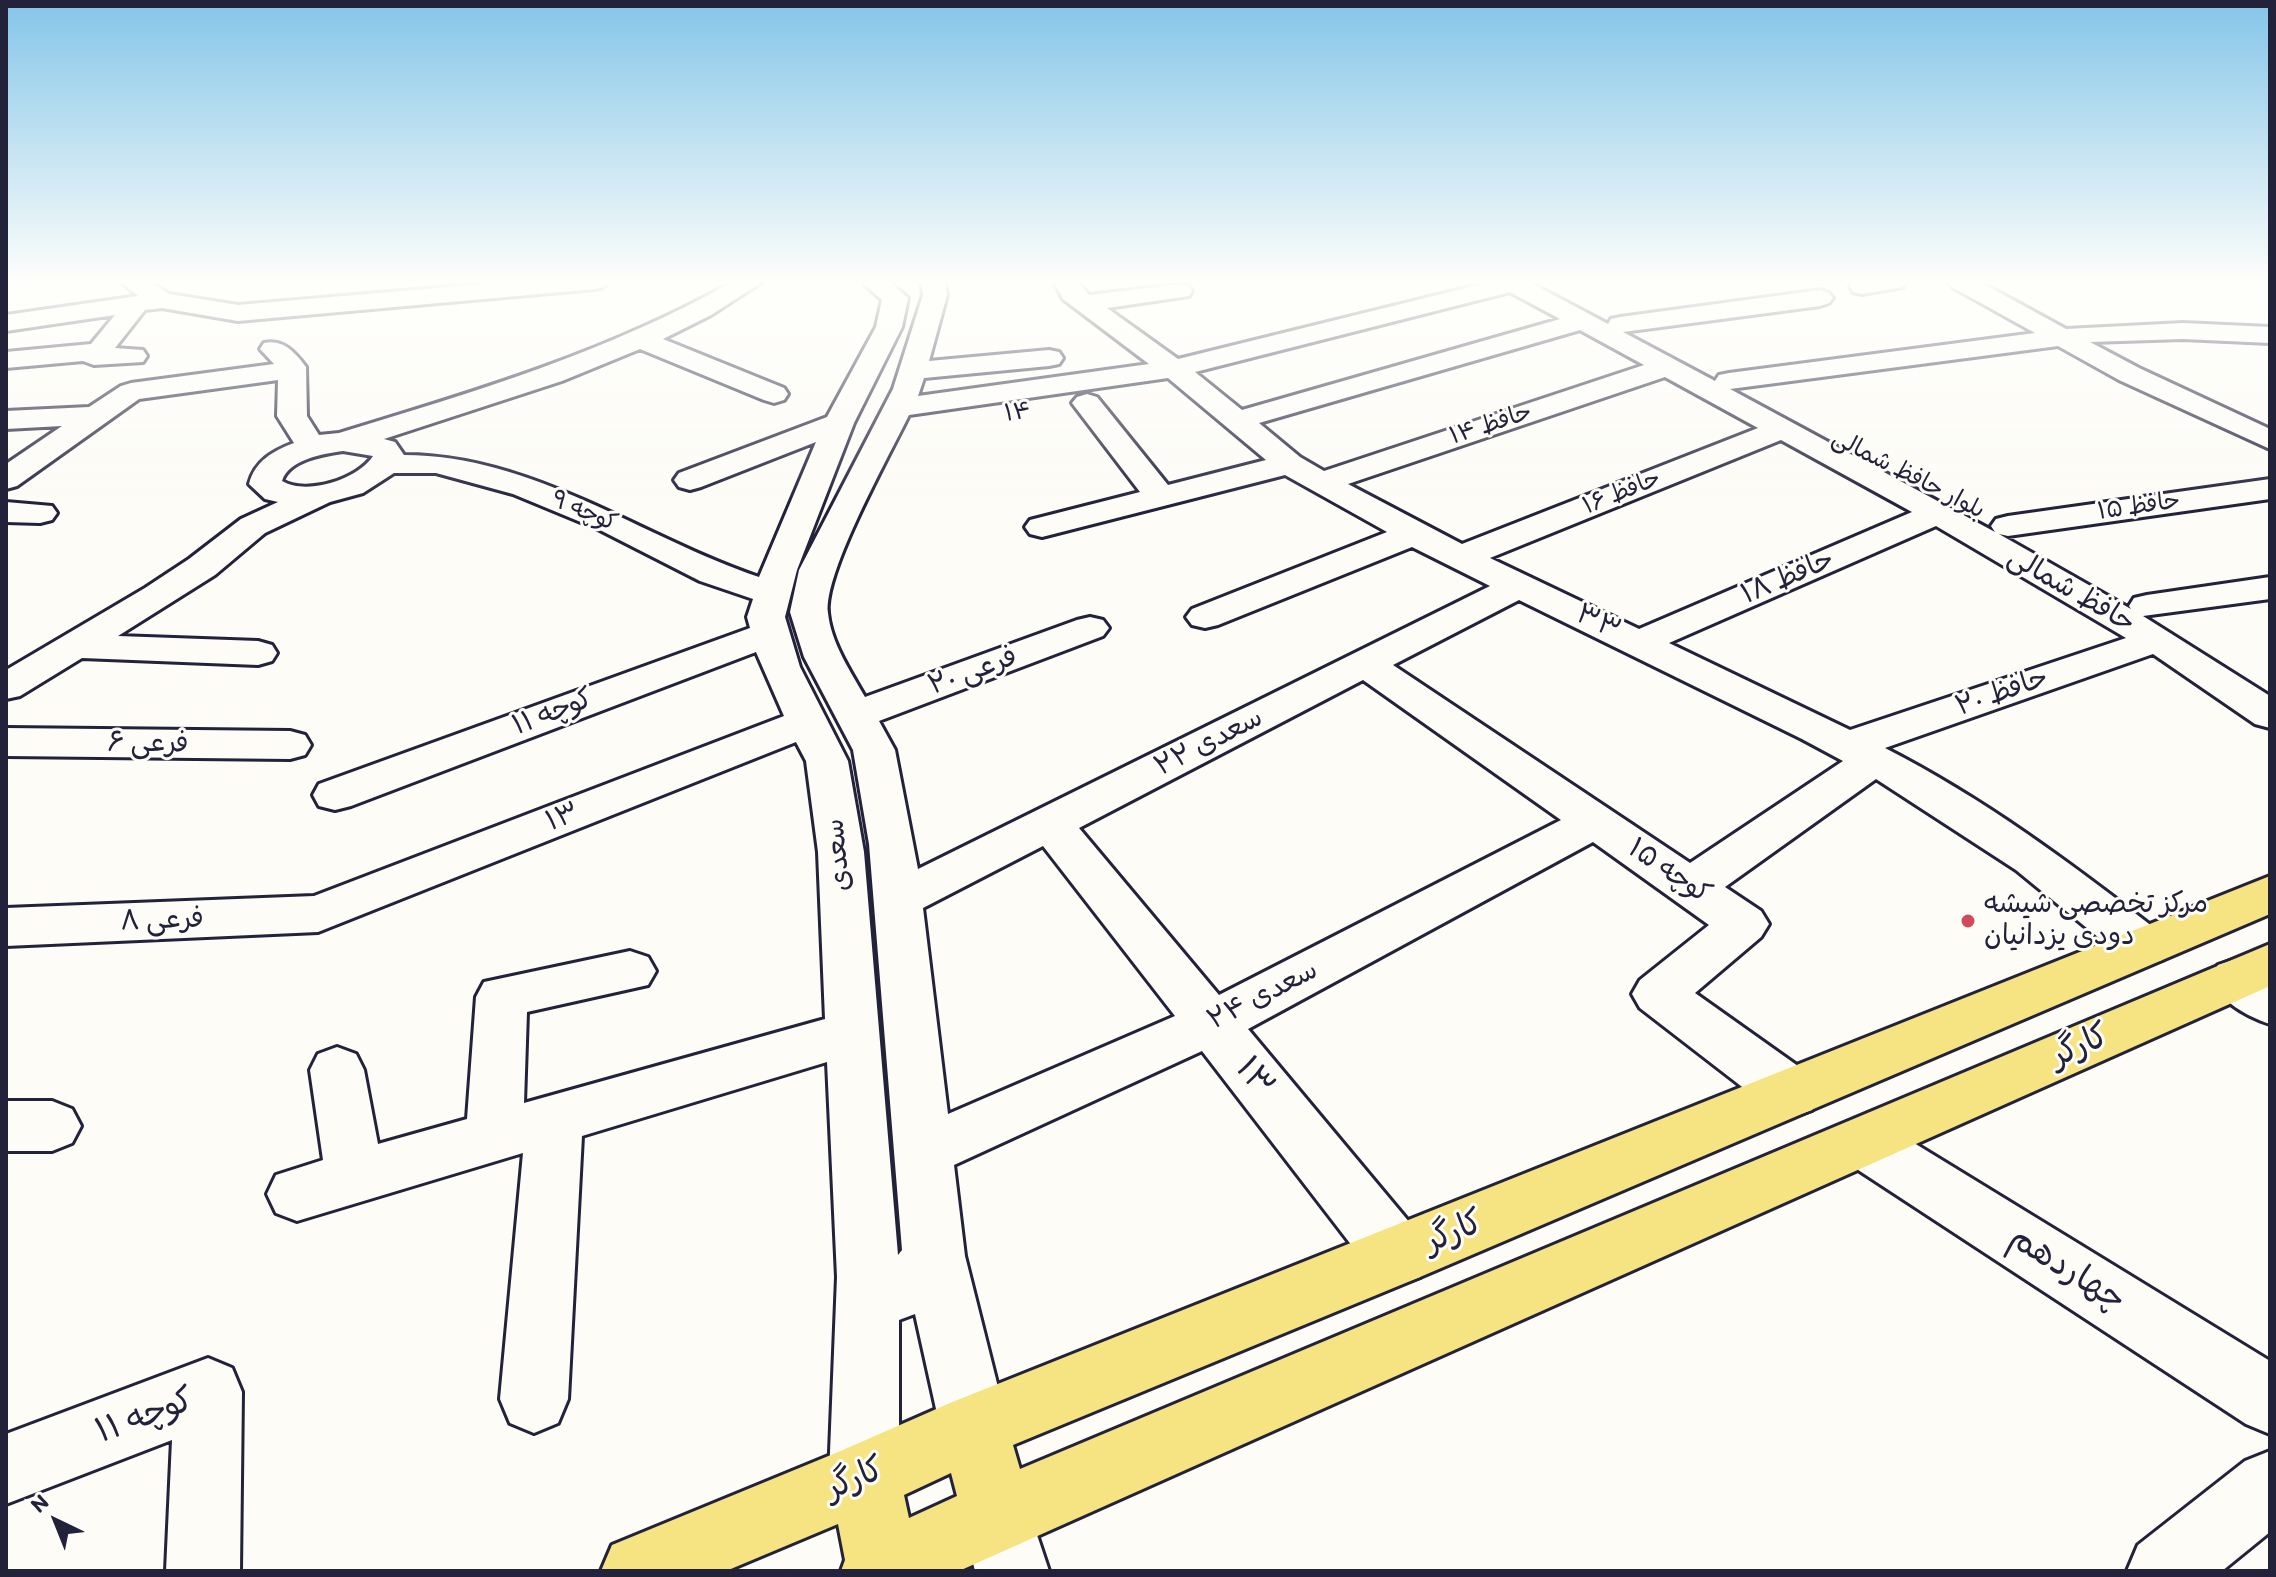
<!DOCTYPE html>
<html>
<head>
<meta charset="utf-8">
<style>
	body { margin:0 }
	#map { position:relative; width:2276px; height:1577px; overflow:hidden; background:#fdfcf7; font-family:Itim,sans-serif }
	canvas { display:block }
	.frame { position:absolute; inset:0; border:8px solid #22223b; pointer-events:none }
	.north { position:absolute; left:16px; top:1481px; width:80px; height:80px; -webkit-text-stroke:6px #fdfcf7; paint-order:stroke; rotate:317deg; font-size:22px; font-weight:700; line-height:32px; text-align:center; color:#22223b }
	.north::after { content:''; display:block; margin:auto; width:28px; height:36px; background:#22223b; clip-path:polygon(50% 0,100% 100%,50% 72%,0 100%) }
</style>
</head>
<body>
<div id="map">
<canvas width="2276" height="1577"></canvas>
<div class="frame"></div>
<div class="north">N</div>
</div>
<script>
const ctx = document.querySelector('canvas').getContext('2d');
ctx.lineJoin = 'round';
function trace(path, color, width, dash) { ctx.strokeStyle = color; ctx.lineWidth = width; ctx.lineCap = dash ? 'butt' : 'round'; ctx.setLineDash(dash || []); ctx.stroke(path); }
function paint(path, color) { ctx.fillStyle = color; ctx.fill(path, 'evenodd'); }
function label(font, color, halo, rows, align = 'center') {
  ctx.font = font + ' Itim,"Playpen Sans Arabic",sans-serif'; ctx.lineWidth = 6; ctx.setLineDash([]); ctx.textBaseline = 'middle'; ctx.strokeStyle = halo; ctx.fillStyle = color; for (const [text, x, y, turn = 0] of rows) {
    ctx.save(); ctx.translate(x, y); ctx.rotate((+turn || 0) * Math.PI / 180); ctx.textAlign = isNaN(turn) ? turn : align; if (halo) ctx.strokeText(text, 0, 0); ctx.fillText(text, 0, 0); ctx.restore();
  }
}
const minor = new Path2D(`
	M121,282H151L169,294L238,305L506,282H607L604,287L595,289L238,321L162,308L145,310L115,348L143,350L147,356L143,362L94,365L83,361L6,368V352L91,344L115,315L6,331V315L138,296Z
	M732,282H762L711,315L663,339L784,388L788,394L784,400L774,403L764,400L640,349L562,381L384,439L395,442L404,455C533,455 641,537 759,577L816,442L701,487L690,490L679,487L674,480L679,473L827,417L876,327L882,300L862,282H890L908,298L902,327L854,423L797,570L785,617L800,667L848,761L864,852L898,1255L902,1250L869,844L853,750L804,657L790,612L799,570L893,389L923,295L921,282H945L947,295L929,361L1049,350L1059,352L1063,358L1059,364L1049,366L924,378L918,396L1149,364L1063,299L1054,282H1078L1089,295L1180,284L1189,286L1192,291L1189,296L1107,308L1178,359L1490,282H1529L1608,324L1611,319L1620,317L1820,290L1829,293L1833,298L1829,303L1820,306L1623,332L1715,381L1719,375L1729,373L2035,333L1952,287L1949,282H1980L2066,329L2183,323L2270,327V343L2183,339L2090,342L2139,368L2270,429V449L2119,380L2058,346L1730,389L1995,532L1991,526L1996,519L2008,516L2270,479V499L2008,536L1999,534L2131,609L2129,606L2134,598L2147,595L2270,577V599L2143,616L2270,696V728L2255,724L2153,654L1885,748C1985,799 2073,865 2162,934L2169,947L2162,960L2144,966L2126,960L2016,870L1876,779L1725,887L1761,911L1769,924L1761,937L1695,993L1812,1076L1820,1093L1812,1110L1792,1117L1772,1110L1640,1008L1632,994L1640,980L1709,925L1593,842L1248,1029L1420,1235L1429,1256L1420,1277L1398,1285L1376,1277L1202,1051L954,1165L965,1256L1008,1427L998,1451L974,1461L950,1451L940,1427L915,1314L899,1320V1477L889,1502L864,1512L839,1502L829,1477L837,1277L827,1062L582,1136L568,1399L558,1423L534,1433L510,1423L500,1399L523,1153L297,1221L276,1213L267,1194L276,1175L323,1160L310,1070L318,1054L337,1047L356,1054L364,1070L378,1144L467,1119L476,997L484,982L630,951L648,957L656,971L648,985L527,1012L524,1103L825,1019L818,852L806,761L796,742L318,932L6,946V908L314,896L784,716L756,652L351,806L335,810L319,806L313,795L319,784L750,628L747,617L753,599L700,581L600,530L513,494L436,473H394L363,493L330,502L265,533L215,575L118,636L258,641L272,645L277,653L272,661L258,665L82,658L20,696L6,699V670L145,588L189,559L241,519L278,502L265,499L249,484C255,461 273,451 294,443L277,416L278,380L139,399L17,486L6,489V464L62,426L6,429V411L89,407L121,386L131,383L274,364L260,349L264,343C283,339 295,352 306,367L307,416L319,435L339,433C474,392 608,352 732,282ZM1510,292L1560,319L1242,410L1195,372ZM1580,330L1644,365L1324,471L1300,457L1259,423ZM1665,377L1758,428L1462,544L1348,484ZM1168,378L1266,460L1168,485L1097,397L1087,394L1077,397L1072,403L1140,492L1030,520L1025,527L1030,534L1042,537L1285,475L1387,532L1192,609L1186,617L1192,625L1205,628L1218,625L1412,547L1490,586L918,869L895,750L879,721L1103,636L1109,628L1103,620L1090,617L1077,620L865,697C851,672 831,643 828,613C823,574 889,456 909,415ZM1781,440L1912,512L1639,629L1490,558ZM343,451L373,456C358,479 307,496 282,481C289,459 323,454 343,451ZM1936,526L2126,638L1850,730L1669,643ZM1519,600L1802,739L1843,761L1690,863L1393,665ZM1363,680L1561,820L1219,995L1079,828ZM1043,846L1175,1016L948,1114L923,908Z
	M1853,282H1906L1903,287L1862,294L1853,292L1850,287Z
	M6,502L52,506L57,513L52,520L40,523L6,522Z
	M6,728L290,731L305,735L311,745L305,755L290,759L6,756Z
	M2236,959L2254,965L2270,976V1024C2246,1016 2222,1002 2210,979L2218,965Z
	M6,1101H52L72,1109L81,1126L72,1143L52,1151H6Z
	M1863,1117L1883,1124L2270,1361V1434L2246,1424L1843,1160L1834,1142L1843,1124Z
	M208,1358L232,1368L242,1392L240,1571H166L172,1440L6,1504V1434Z
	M2270,1451V1532L2222,1571H2127L2138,1545L2245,1461Z
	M997,1479L1022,1490L1049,1571H975L961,1515L972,1490Z`);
const major = new Path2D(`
	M2270,876V914L1420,1277L1013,1445L1020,1469L2270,944V986L959,1571H841L845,1560L838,1524L726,1571H601L612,1545L843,1450L950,1403ZM951,1473L957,1496L909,1518L904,1495Z`);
const markers = [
	[1968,921,8,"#d1495b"]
];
const farStreetnames = [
	["۱۴",1018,413,-8],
	["حافظ ۱۴",1491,425,-18],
	["بلوار حافظ شمالی",1908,475,27],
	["حافظ ۱۶",1622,493,-22],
	["حافظ ۱۵",2139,507,-8],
	["کوچه ۹",584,512,23]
];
const streetNames = [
	["حافظ ۱۸",1788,578,-23],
	["حافظ شمالی",2071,591,30],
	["۳۳",1598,623,26],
	["فرعی ۲۰",973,672,-20],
	["حافظ ۲۰",2002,693,-19],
	["کوچه ۱۱",553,713,-21],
	["سعدی ۲۲",1209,743,-27],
	["فرعی ۶",148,744,1],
	["۱۳",563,818,-21],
	["سعدی",839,855,-96],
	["کوچه ۱۵",1669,872,34],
	["فرعی ۸",162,921,-2],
	["سعدی ۲۴",1263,996,-27]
];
const poiNames = [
	["مرکز تخصصی شیشه",1984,905],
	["دودی یزدانیان",1984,937]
];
const nearStreetnames = [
	["کارگر",2080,1047,-24],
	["۱۳",1254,1078,51],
	["کارگر",1454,1233,-23],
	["چهاردهم",2067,1270,32],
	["کوچه ۱۱",145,1417,-20],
	["کارگر",855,1480,-23]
];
trace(minor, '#22223b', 6);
trace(major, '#22223b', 6);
paint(minor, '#fdfcf7');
paint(major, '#f6e381');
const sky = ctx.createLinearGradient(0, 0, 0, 503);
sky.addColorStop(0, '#84c5e9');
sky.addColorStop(0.56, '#fefefb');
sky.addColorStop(1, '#fefefb00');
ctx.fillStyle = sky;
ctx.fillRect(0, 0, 2276, 503);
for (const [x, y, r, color] of markers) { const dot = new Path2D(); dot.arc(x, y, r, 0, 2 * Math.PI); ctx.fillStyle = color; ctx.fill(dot); trace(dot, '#fdfcf7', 3); }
label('24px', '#22223b', '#fdfcf7', farStreetnames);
label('28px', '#22223b', '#fdfcf7', streetNames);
label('28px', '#22223b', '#fdfcf7', poiNames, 'left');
label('34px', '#22223b', '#fdfcf7', nearStreetnames);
</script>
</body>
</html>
